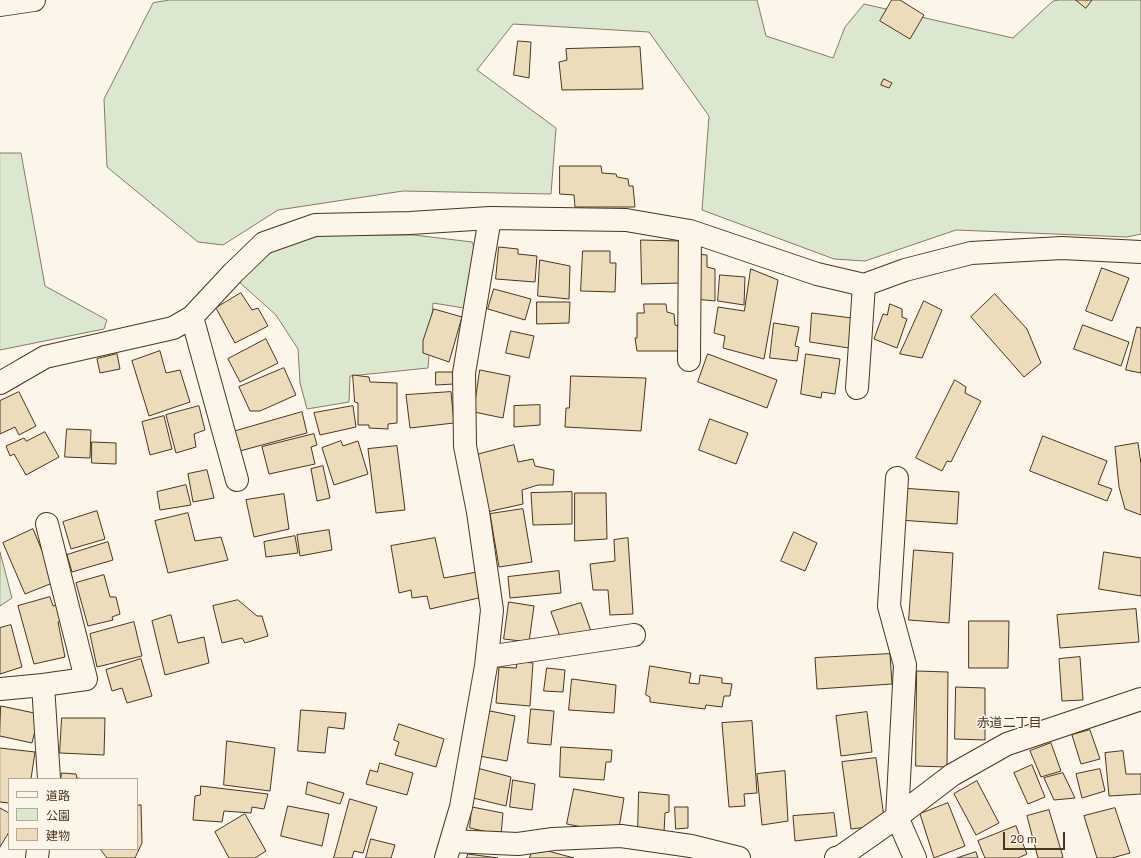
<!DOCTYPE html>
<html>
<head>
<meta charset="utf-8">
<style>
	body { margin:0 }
	#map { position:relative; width:1141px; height:858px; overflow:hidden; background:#fbf6e9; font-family:Lato,"Noto Sans JP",sans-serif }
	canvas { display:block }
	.legend { position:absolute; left:8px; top:778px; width:130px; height:72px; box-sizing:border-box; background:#fbf6e9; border:1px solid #b4a999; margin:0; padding:5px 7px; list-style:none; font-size:12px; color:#4a3520 }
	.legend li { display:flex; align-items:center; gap:8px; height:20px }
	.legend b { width:20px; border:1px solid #b4a999 }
	.scale { position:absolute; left:1003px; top:832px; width:62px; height:18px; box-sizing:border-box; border:2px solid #4a3520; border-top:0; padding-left:5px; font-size:12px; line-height:14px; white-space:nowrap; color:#4a3520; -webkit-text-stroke:3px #fbf6e9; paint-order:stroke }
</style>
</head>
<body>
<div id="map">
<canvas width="1141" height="858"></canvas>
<ul class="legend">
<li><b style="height:5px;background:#fbf6e9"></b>道路</li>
<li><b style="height:11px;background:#dce7d0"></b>公園</li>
<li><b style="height:11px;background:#ecdcbc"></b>建物</li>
</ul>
<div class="scale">20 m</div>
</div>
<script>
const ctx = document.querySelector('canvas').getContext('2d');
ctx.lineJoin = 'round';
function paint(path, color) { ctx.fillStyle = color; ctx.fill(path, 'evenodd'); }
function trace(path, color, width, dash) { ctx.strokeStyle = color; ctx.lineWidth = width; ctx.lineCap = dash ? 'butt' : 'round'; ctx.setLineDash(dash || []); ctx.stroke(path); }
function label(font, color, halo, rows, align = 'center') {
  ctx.font = font + ' Lato,"Noto Sans JP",sans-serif'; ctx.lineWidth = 3; ctx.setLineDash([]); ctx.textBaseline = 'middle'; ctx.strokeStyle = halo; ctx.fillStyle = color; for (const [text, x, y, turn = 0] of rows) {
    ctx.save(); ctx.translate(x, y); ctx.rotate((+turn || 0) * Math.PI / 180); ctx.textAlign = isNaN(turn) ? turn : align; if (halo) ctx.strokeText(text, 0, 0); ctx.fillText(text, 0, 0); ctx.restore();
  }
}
const green = new Path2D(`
	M170,0H757L766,36L833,58L845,27L864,4L1013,38L1053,1L1059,0H1141V234L1127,237L956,230L865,261L834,259L702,210L709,116L649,32L513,24L477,70L556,128L551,194L403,191L278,210L223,245L198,242L107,167L104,99L153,3Z
	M0,153H21L45,286L107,320L104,329L0,350Z
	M320,235H414L472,242L478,258L464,308L433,303L428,368L350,376L349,402L307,409L300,383L298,349L276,315L238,281L275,249Z
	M0,552L12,598L0,606Z`);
const building = new Path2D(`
	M892,0H900L924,15L910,39L880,21Z
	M1076,0H1092L1086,8Z
	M518,41L531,42L529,78L514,75Z
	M640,47L643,89L562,90L559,62L567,60L566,49Z
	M884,79L892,83L889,88L881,85Z
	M560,166H601L602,173L616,174L617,177L628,179L629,186H633L635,207H575L574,195L560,194Z
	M641,240L679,241L681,283L642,284Z
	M499,247L518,249V254L537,256L535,282L496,279Z
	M583,251H610V263H616L615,292L581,291Z
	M695,254L707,255V267L715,269V301L695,299Z
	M540,260L570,266L569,299L538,296Z
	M1102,268L1129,278L1112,321L1086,311Z
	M751,269L778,280L764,359L723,348L725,336L714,333L718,307L744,311Z
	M720,275L745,277L744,305L718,301Z
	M494,289L531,299L525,320L488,309Z
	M241,293L252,310L258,308L268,326L235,343L216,308Z
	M995,294L1027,329L1041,363L1024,377L971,317Z
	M924,301L942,310L922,358L900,354Z
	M537,302H570L569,323L537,324Z
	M644,304H666L667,312L674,314L675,325L680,327V351H637L635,338H637V313H644Z
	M890,304L902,309V317L907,319L897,348L874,339L883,314L887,315Z
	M434,309L462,317L449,362L423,353V341Z
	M812,313L852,318L849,348L810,342Z
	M774,323L799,327L795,346L799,347L797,361L770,358Z
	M1083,325L1129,342L1121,366L1074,349Z
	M1137,327L1141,328V373L1126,370Z
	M511,331L534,336L529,358L506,353Z
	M266,339L278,363L240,382L228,359Z
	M160,351L166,373L180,370L190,402L149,416L132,361Z
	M117,354L120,369L100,373L97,359Z
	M708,354L777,380L767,408L698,382Z
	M806,354L840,359L835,394L822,392L821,398L801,394Z
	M284,368L296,395L260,411H250L239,387Z
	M480,370L510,376L503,418L474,412Z
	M436,372H454V384L436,385Z
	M353,375L369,377L370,382L397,383V423L388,424V429L369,428V425H358V403L355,402Z
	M571,376L646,378L641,431L565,427L566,408H569Z
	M955,380L966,387L965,393L981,401L951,462L947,461L942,471L916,458Z
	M19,392L36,426L19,435L15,427L0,434V401Z
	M451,392L454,423L410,428L406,395Z
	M540,405V425L514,427V406Z
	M199,406L205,430L194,434L196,447L176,453L166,415Z
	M353,406L356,427L320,435L314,413Z
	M302,412L307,433L236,452L229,433Z
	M164,416L172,449L150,455L142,422Z
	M710,419L748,433L736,464L699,450Z
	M67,429L91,430L90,458L65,457Z
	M45,432L59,457L26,475L14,454L10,456L6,446L24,438L26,441Z
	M314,434L317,445L311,447L315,464L269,474L262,447Z
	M1043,436L1107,461L1098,484L1112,489L1107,501L1030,471Z
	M341,441L343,446L358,441L368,474L334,485L322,448Z
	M92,442L116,443V464L92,463Z
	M1138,443L1141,464V515L1125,509L1119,487L1115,447Z
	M514,445L518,462L533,459L535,466L554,470L553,485H538L522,490L523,504L487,512L476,455Z
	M397,446L405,510L376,513L368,449Z
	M323,466L330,498L317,501L311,469Z
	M207,470L214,498L193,502L188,474Z
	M186,485L191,505L160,510L157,492Z
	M901,488L959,492L957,524L899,520Z
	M572,492V524L533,525L531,493Z
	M575,493H606L607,539L575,541Z
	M284,494L289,529L254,537L246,500Z
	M523,509L532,562L499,567L490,514Z
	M97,511L105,539L71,549L63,522Z
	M188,513L195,541L221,537L228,560L168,573L155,521Z
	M33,529L55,582L25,594L3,543Z
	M329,530L332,550L300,556L297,535Z
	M794,532L817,543L805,571L781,561Z
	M295,536L298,553L266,557L264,542Z
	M435,538L444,578L477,572L483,597L430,609L427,596L412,598L411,590L399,593L391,546Z
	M628,538L633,614L610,615L608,590H593L590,564L615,561L614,540Z
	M108,542L113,560L72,572L67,555Z
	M914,550L953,553L949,623L909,620Z
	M1104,552L1141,558V596L1099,589Z
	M559,571L561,593L510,598L508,577Z
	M104,575L110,597H116L120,614L112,617L113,620L88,626L76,583Z
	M50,597L53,606L62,604L65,619L58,622L65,657L34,664L18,606Z
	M238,600L257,616H262L268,636L245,643L242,638L222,643L213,606Z
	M509,602L534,606L529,642L504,639Z
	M581,603L592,634L562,642L551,612Z
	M1136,609L1139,642L1060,648L1057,615Z
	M171,615L178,643L204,637L209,663L165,675L152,621Z
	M969,621H1009L1008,668H969Z
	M134,622L142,656L97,667L90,634Z
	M11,625L22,667L0,674V628Z
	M890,654L892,684L817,689L815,658Z
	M1080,657L1083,700L1062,701L1059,659Z
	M141,659L152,696L127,703L122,688L112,691L106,670Z
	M517,661L533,663L530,706L496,703L499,667L516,668Z
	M650,666L691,673L689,683L699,684L700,675L722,678V683L732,684L730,696H724L722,707L706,705L705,709L650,702V697L646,695Z
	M547,668L565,670L563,692L544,691Z
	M917,671L948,672L947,767L916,766Z
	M572,679L616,685L614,713L569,710Z
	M956,687L985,688V740L955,739Z
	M1,706L39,714L32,743L0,736Z
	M531,709L554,711L551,745L528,743Z
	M301,710L346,713L344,729L328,727L325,753L298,751Z
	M485,710L515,716L507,761L479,756Z
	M867,712L872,752L841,756L836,716Z
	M62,718H105L104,755L60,753Z
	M752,721L757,793L744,794L745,806L729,807L722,723Z
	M399,724L444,739L436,767L395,755L399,742L394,740Z
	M1090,730L1100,759L1081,764L1072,735Z
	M227,741L275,748L270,791L224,785Z
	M1051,743L1061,771L1041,777L1030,751Z
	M561,747L612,750L611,762H606L604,780L560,777Z
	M0,748L35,752L31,779H9V803L0,802Z
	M1123,751L1126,774H1141V794L1109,796L1105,753Z
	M876,758L885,825L851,829L842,762Z
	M380,763L413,773L407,795L366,784L370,770L377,772Z
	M1032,765L1045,797L1028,804L1014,773Z
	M477,768L511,777L506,806L473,798Z
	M1100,769L1105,791L1082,798L1076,774Z
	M785,771L788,821L762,825L757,774Z
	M62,773L76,774L77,778L86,779H61Z
	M1063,773L1075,798L1054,800L1044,778Z
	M513,780L535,784L532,810L510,807Z
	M977,781L999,823L976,835L954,794Z
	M308,782L344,793L340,804L306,794Z
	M201,786L268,794L264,809L252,807L251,813L224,811L222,822L193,820L195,796L200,795Z
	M574,789L624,798L618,834L567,824Z
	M639,792L669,795V812L665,813L664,832L638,831Z
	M350,799L377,807L363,853L354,851L352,858H334Z
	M948,803L965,846L934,858L920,814Z
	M137,805H141L142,843L135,858H107L100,849H137Z
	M288,806L329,814L322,846L281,836Z
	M472,807L503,813L501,835L470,828Z
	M675,807H688V828L676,829Z
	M0,808L9,813V832L0,847Z
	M1115,808L1130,853L1112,858H1097L1084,816Z
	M1049,810L1063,857L1061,858H1038L1027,816Z
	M834,813L837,836L795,841L793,816Z
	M245,814L266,851L255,858H229L215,832Z
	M1016,826L1027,854L1018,858H985L978,841Z
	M371,839L395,845L391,858H366Z
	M533,847L574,858H530Z
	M976,852L978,858H957Z
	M468,854L498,858H467Z`);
const minor = new Path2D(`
	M192,317L237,480
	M689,360L690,231
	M0,383L45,357L173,328L192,317L233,273L264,243L315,225L410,223L490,218L626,220L690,231L817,274L864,285L905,270L971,253L1062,248L1141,252
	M857,388L864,285
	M897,478L889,606L905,665L897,817L915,858
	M47,524L86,679L43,685L49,779
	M487,657L634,635
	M0,689L43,685
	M451,841L518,844L553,839L621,836L691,846L739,858
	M37,858L38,849
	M446,858L461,807L486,666L492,610L478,512L465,446L464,373L490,218
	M836,858L840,857L897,817L952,775L1007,744L1141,699`);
const highway = new Path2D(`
	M0,5L34,0`);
const neighbourhoodNames = [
	["赤道二丁目",1009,723]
];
paint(green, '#dce7d0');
trace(green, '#887966', 1);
paint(building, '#ecdcbc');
trace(building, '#4a3520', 1);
trace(minor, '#4a3520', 24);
trace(highway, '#4a3520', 24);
trace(minor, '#fbf6e9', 22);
trace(highway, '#fbf6e9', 22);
label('13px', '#4a3520', '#fbf6e9', neighbourhoodNames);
</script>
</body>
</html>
